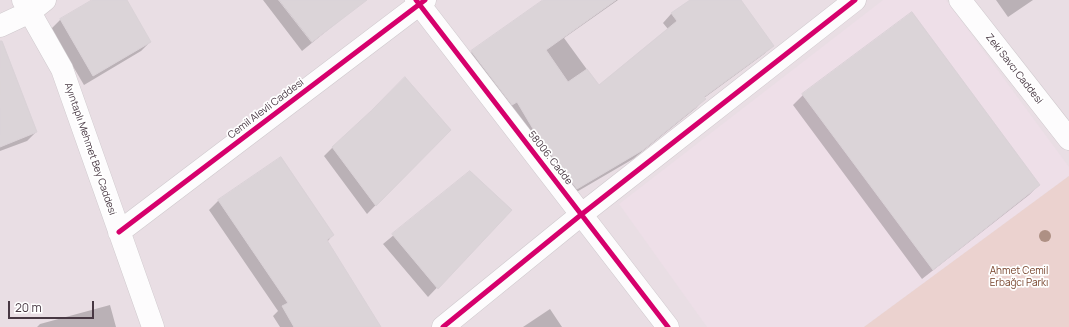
<!DOCTYPE html>
<html>
<head>
<meta charset="utf-8">
<style>
	body { margin:0 }
	#map { position:relative; width:1069px; height:327px; overflow:hidden; background:#f1ecef; font-family:Manrope,sans-serif }
	canvas { display:block }
	.scale { position:absolute; left:8px; top:301px; width:86px; height:18px; box-sizing:border-box; border:2px solid #483843; border-top:0; padding-left:5px; font-size:12px; line-height:14px; white-space:nowrap; color:#483843; -webkit-text-stroke:3px #fff; paint-order:stroke }
</style>
</head>
<body>
<div id="map">
<canvas width="1069" height="327"></canvas>
<div class="scale">20 m</div>
</div>
<script>
const ctx = document.querySelector('canvas').getContext('2d');
ctx.lineJoin = 'round';
function paint(path, color) { ctx.fillStyle = color; ctx.fill(path, 'evenodd'); }
function trace(path, color, width, dash) { ctx.strokeStyle = color; ctx.lineWidth = width; ctx.lineCap = dash ? 'butt' : 'round'; ctx.setLineDash(dash || []); ctx.stroke(path); }
function label(font, color, halo, rows, align = 'center') {
  ctx.font = font + ' Manrope,sans-serif'; ctx.lineWidth = 3.5; ctx.setLineDash([]); ctx.textBaseline = 'middle'; ctx.strokeStyle = halo; ctx.fillStyle = color; for (const [text, x, y, turn = 0] of rows) {
    ctx.save(); ctx.translate(x, y); ctx.rotate((+turn || 0) * Math.PI / 180); ctx.textAlign = isNaN(turn) ? turn : align; if (halo) ctx.strokeText(text, 0, 0); ctx.fillText(text, 0, 0); ctx.restore();
  }
}
const residential = new Path2D(`
	M0,0H1069V327H0Z`);
const education = new Path2D(`
	M883,0H946L1069,167V176L864,327H707L619,204Z`);
const green = new Path2D(`
	M1069,176V327H864Z`);
const shadow = new Path2D(`
	M94,0H126L150,42L141,51L84,85L51,29L60,20Z
	M263,0H342L351,11L302,51Z
	M545,0H618L564,38L599,86L668,29L663,23L671,14L692,0H740L773,46L764,54L704,98L696,108L633,159L568,197L463,61L472,52Z
	M996,0H1033L1008,17Z
	M912,13L1039,185L1029,195L922,279L793,105L803,95Z
	M0,78L36,132L27,141L0,151Z
	M449,130L367,214L324,156L333,147Z
	M281,158L333,235L327,242L379,327H280L273,316L278,311L209,210L218,201Z
	M470,172L511,210L428,297L383,244Z
	M110,305L116,327H37L40,324Z
	M550,309L562,327H523Z`);
const building = new Path2D(`
	M92,0H127L151,42L93,76L60,19Z
	M279,0H367L312,42Z
	M543,0H616L546,50L568,82L587,69L599,85L677,21L671,13L690,0H741L774,46L704,97L706,99L643,150L577,189L539,139L517,102L512,105L471,51Z
	M912,12L1040,185L933,270L802,94Z
	M0,41H2L37,132L0,147Z
	M405,77L451,130L376,206L332,147L371,111Z
	M281,157L334,235L327,240L381,327H294L282,306L288,303L218,200Z
	M470,171L512,210L438,289L392,234Z`);
const minor = new Path2D(`
	M23,0L62,69L153,327
	M416,0L668,327
	M960,0L1069,139
	M0,26L30,12L45,0
	M119,232L425,0
	M443,327L582,214L855,0`);
const cycleway = new Path2D(`
	M416,0L668,327
	M119,232L425,0
	M443,327L582,214L855,0`);
const trees = [
	[1045,236]
];
const streetNames = [
	["Zeki Savcı Caddesi",1014,69,52],
	["Cemil Alevli Caddesi",266,109,-37],
	["Ayıntaplı Mehmet Bey Caddesi",90,149,71],
	["58006. Cadde",550,158,52]
];
const parkNames = [
	["Ahmet Cemil",1019,271],
	["Erbağcı Parkı",1019,283]
];
paint(residential, '#e9dee4');
paint(education, '#eedfe8');
paint(green, '#ebd2cf');
paint(shadow, '#0003');
paint(building, '#dbd4d8');
trace(building, '#dad2d7', 1);
trace(minor, '#cfc9cd', 23);
trace(minor, '#fdfcfd', 22);
trace(cycleway, '#d6006c', 5);
ctx.fillStyle = '#ae9084';
for (const [x, y] of trees) { ctx.beginPath(); ctx.arc(x, y, 6, 0, 2 * Math.PI); ctx.fill(); }
label('10px', '#483843', '#fff', streetNames);
label('10px', '#78452d', '#fff', parkNames);
</script>
</body>
</html>
